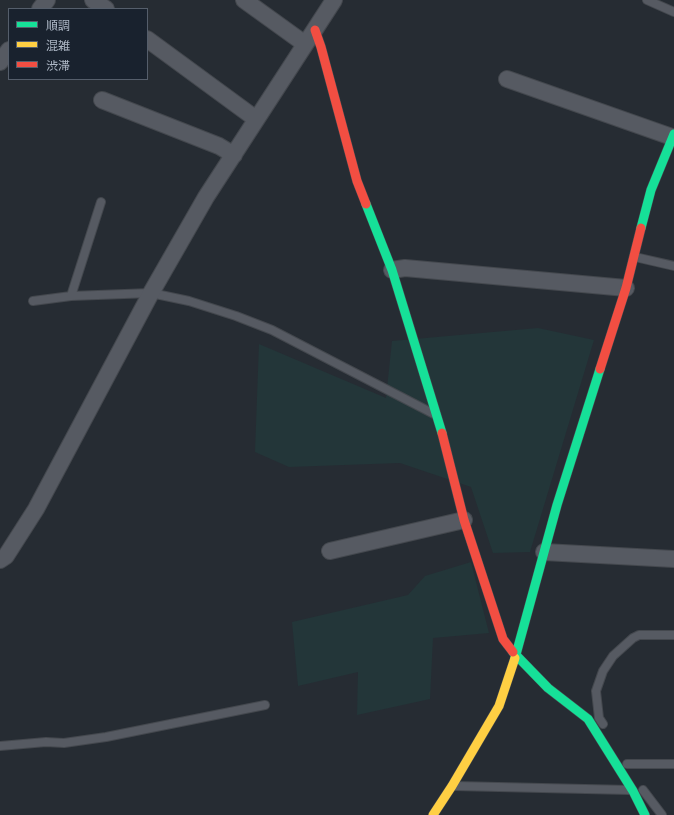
<!DOCTYPE html>
<html>
<head>
<meta charset="utf-8">
<style>
	body { margin:0 }
	#map { position:relative; width:674px; height:815px; overflow:hidden; background:#262c33; font-family:"Roboto Condensed","Noto Sans JP",sans-serif }
	canvas { display:block }
	.legend { position:absolute; left:8px; top:8px; width:140px; height:72px; box-sizing:border-box; background:#19222e; border:1px solid #555e6b; margin:0; padding:5px 7px; list-style:none; font-size:12px; color:#aeb8c6 }
	.legend li { display:flex; align-items:center; gap:8px; height:20px }
	.legend b { width:20px; border:1px solid #555e6b }
</style>
</head>
<body>
<div id="map">
<canvas width="674" height="815"></canvas>
<ul class="legend">
<li><b style="height:5px;background:#16e098"></b>順調</li>
<li><b style="height:5px;background:#ffcf43"></b>混雑</li>
<li><b style="height:5px;background:#f24e42"></b>渋滞</li>
</ul>
</div>
<script>
const ctx = document.querySelector('canvas').getContext('2d');
ctx.lineJoin = 'round';
function paint(path, color) { ctx.fillStyle = color; ctx.fill(path, 'evenodd'); }
function trace(path, color, width, dash) { ctx.strokeStyle = color; ctx.lineWidth = width; ctx.lineCap = dash ? 'butt' : 'round'; ctx.setLineDash(dash || []); ctx.stroke(path); }
const green = new Path2D(`
	M538,328L594,340L530,552L493,553L471,487L400,463L289,467L255,452L259,344L386,398L392,341Z
	M471,562L489,633L433,638L430,699L357,715L358,672L298,686L292,622L408,595L425,576Z`);
const lane = new Path2D(`
	M647,0L674,12
	M635,257L674,266
	M71,296L101,202
	M33,301L71,296L151,293L189,301L236,316L272,330L434,414
	M603,724L599,718L596,691L603,671L613,656L633,638L639,635H674
	M0,746L46,742L64,743L106,737L265,705
	M627,764H674
	M455,786L629,790
	M643,790L662,815`);
const street = new Path2D(`
	M93,0L106,9
	M244,0L305,44
	M40,9L47,0
	M147,39L256,119
	M0,62L9,50
	M507,79L672,137
	M102,100L219,146L234,155
	M392,270L405,268L626,288
	M330,551L464,520
	M544,552L674,559
	M0,560L6,556L36,509L151,293L206,197L334,0`);
const fast = new Path2D(`
	M366,204L392,270L442,433
	M641,228L651,190L674,134
	M513,652L548,688L588,719L633,791L645,815
	M515,658L557,505L600,369`);
const slow = new Path2D(`
	M433,815L452,786L499,706L515,658`);
const jam = new Path2D(`
	M315,30L321,47L357,181L366,204
	M600,369L626,288L641,228
	M442,433L464,520L503,639L513,652`);
paint(green, '#233639');
trace(lane, '#44484e', 10);
trace(street, '#44484e', 18);
trace(fast, '#44484e', 10);
trace(slow, '#44484e', 10);
trace(jam, '#44484e', 10);
trace(lane, '#565a62', 8);
trace(street, '#565a62', 16);
trace(fast, '#16e098', 9);
trace(slow, '#ffcf43', 9);
trace(jam, '#f24e42', 9);
</script>
</body>
</html>
